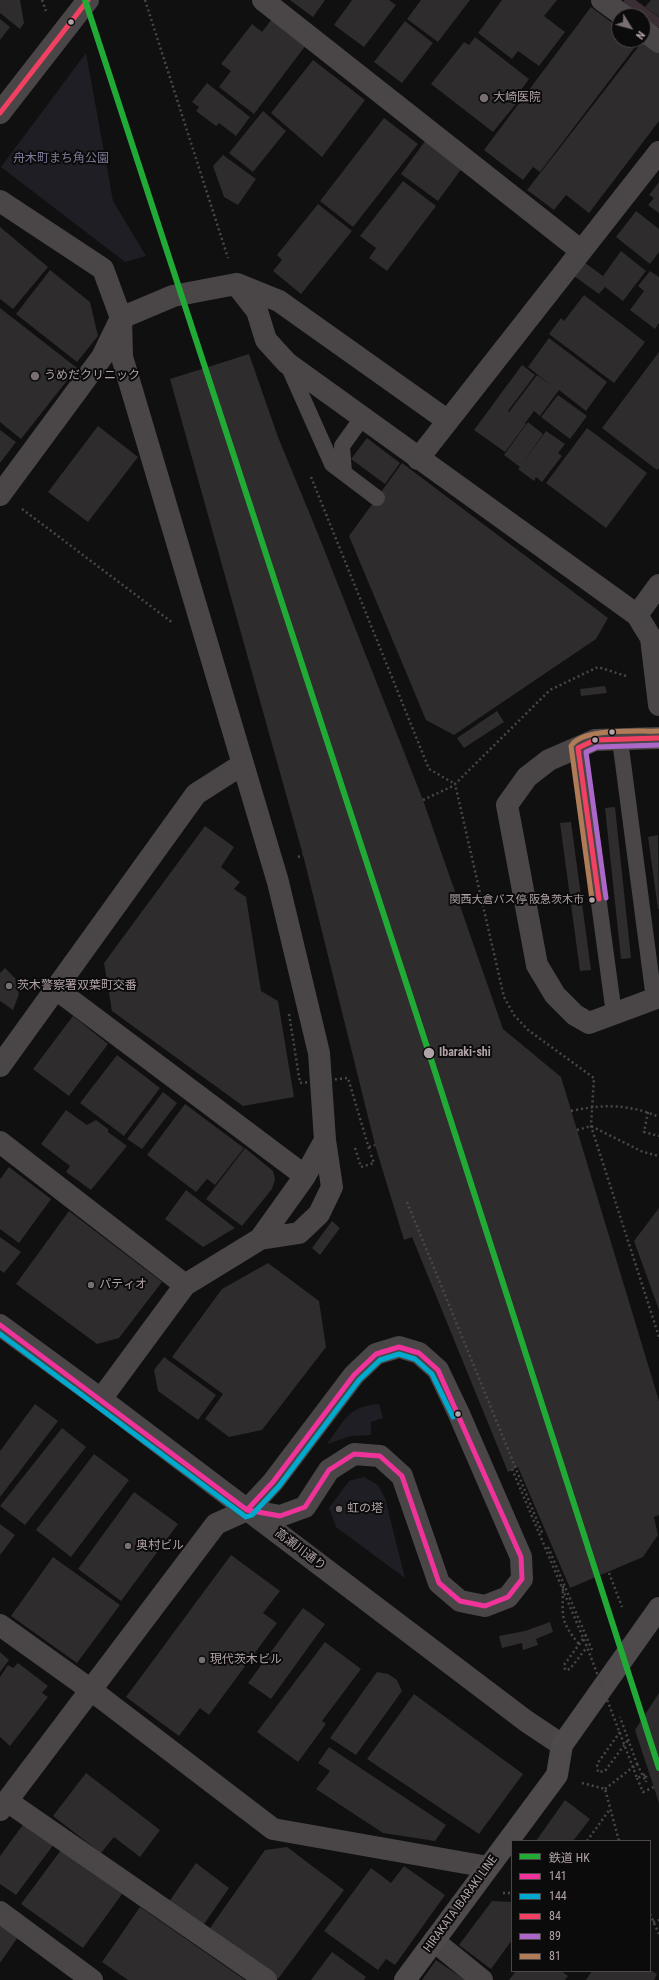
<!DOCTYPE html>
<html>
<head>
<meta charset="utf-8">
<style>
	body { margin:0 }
	#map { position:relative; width:659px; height:1980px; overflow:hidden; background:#101010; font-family:"Roboto Condensed","Noto Sans JP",sans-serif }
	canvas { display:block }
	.legend { position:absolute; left:511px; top:1840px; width:140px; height:132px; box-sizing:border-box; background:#0c0b0b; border:1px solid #4e4749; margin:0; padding:5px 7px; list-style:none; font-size:12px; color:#b0a2a6 }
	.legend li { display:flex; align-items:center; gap:8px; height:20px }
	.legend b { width:20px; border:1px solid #4e4749 }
	.north { position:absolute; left:611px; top:8px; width:40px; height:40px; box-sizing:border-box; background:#0c0b0b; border:1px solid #4e4749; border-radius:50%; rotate:127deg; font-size:11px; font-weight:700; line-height:16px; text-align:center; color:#b0a2a6 }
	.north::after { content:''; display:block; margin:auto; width:14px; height:18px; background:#786f72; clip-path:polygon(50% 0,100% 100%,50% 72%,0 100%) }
</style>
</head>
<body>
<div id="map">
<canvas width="659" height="1980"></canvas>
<ul class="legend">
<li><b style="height:5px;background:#21ab36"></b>鉄道 HK</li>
<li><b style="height:5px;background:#ef339a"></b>141</li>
<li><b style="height:5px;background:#00a9ce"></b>144</li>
<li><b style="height:5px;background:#f24062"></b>84</li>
<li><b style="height:5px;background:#ac68c9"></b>89</li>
<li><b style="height:5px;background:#b07c57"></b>81</li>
</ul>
<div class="north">N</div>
</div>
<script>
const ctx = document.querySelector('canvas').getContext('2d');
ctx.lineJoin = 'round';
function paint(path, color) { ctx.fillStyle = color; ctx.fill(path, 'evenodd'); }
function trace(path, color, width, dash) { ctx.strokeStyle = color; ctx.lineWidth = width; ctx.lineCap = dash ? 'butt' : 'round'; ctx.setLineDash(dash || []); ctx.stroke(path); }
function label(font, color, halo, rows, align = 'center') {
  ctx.font = font + ' "Roboto Condensed","Noto Sans JP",sans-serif'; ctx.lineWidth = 4; ctx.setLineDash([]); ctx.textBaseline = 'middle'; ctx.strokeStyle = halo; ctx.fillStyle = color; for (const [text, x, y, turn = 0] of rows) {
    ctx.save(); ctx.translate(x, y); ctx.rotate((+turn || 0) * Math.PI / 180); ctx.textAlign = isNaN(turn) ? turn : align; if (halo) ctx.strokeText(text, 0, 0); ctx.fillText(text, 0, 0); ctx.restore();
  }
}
const green = new Path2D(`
	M86,53L113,201L146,256L125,262L1,167Z
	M379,1404L383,1418L371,1422V1435L351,1436L327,1444C344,1421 348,1406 379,1404Z
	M364,1477L378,1485L385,1498L405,1578L336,1527L329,1508L349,1481Z`);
const stream = new Path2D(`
	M628,0L659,23`);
const building = new Path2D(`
	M0,0H20L24,23L20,29L0,13Z
	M290,0H325L313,17Z
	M352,0H389L396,5L364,47L334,25Z
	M421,0H470L438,42L407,19Z
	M502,0H557L544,16L565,32L539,66L518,51L512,59L478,33Z
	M651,0H659V17L645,7Z
	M591,7L619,28V40H635L638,43L540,172L533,167L523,180L484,150Z
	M275,15L309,41L254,114L219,87L231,71L221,64L252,24L262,32Z
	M0,19L10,27L0,40Z
	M405,21L433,43L402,83L374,62Z
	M475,37L529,79L520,91L524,94L493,132L431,84L464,42L469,45Z
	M646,37L659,47V121L589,213L566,195L554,210L527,190Z
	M313,60L365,100L322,157L271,113Z
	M207,83L250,117L236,136L219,123L216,126L196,111L199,107L192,102Z
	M263,111L286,131L253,172L229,153Z
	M384,118L418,144L353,227L320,201Z
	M428,137L465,164L438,201L401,174Z
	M223,155L256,179L238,205L224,197L213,166Z
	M403,181L436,206L387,271L369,258L376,248L360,236Z
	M659,182V213L648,205L654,198L649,195Z
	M318,204L352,231L301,294L273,271L282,260L277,255Z
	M636,211L659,229V252L650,264L616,237Z
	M0,227L48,267L13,309L0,299Z
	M621,251L646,271L623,301L605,287L599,294L574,276L584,262L603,276Z
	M50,270L90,302L98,336L77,362L16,314Z
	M650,271L659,277V323L655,329L630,310L644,291L638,286Z
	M584,295L645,342L614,383L549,334L561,318L564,321Z
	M0,308L77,368L21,439L0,422Z
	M549,338L607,382L586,411L559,390L540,416L534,411L525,423L513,414L526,424L505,452L474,430L522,365L535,375L508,411L509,412L537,375L552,386L528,367Z
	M659,352V468L657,470L602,428Z
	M249,354L278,437L318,534L423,800L503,1029L561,1077L659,1401V1515L654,1517L658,1535L643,1557L570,1588L518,1467L508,1472L412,1237L404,1240L375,1145L303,855L170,379Z
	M558,395L587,416L570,439L541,417Z
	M528,422L543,434L522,464L546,431L565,444L558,453L562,456L542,482L536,477L534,481L518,469L520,467L504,455Z
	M98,426L138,457L88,522L48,492Z
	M587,428L647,473L606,528L546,483Z
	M0,430L16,442L0,463Z
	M367,438L400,463L385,484L351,459Z
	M402,463L608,618L596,639L454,735L426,720L349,536Z
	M605,686L607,693L581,696L580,689Z
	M497,711L504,722L464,748L457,738Z
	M615,807L631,958L621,959L605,808Z
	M571,822L591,970L580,971L560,823Z
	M205,826L234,847L221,867L240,882L234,889L246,897L261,991L278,1001L294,1097L243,1106L112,1011L104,963Z
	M658,835L659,909H658L648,837Z
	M5,968L15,978L19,994L13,1010L0,1001V973Z
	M73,1016L108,1044L69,1096L33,1069Z
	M117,1055L160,1088L124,1136L80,1103Z
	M163,1092L177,1103L142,1149L127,1139Z
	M185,1104L244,1148L215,1185L207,1179L196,1192L147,1155Z
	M66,1110L87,1125L96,1120L108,1129V1132L127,1146L91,1190L66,1172L70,1166L41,1144Z
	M245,1148L273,1171L275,1179L272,1189L242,1226L206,1199Z
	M9,1167L51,1199L19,1243L0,1229V1179Z
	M186,1190L235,1228L203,1247L165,1219Z
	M659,1208V1310L634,1241Z
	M69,1211L162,1282L119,1338L97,1344L16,1284Z
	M332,1221L340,1228L320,1255L312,1248Z
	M0,1237L21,1252L4,1273L0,1270Z
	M268,1263L319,1301L326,1347L262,1430L229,1437L205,1419L223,1394L172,1357L222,1289Z
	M164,1357L216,1395L198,1420L158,1391L154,1370Z
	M35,1404L58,1421L0,1497V1451Z
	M62,1428L86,1447L25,1525L0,1506Z
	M94,1454L129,1480L71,1557L36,1530Z
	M134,1492L178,1524L121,1601L78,1569Z
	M0,1524L15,1535L0,1555Z
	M231,1555L280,1591L263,1613L277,1623L209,1715L200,1708L179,1736L126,1697Z
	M53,1557L120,1605L77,1663L11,1616Z
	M303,1608L325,1624L271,1699L248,1683Z
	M550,1622L553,1632L536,1639L538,1645L523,1650L522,1643L502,1648L499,1636L525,1631Z
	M325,1642L361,1669L322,1721L326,1724L298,1762L257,1732Z
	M0,1652L9,1660L0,1672Z
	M18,1663L48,1686L42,1693L48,1697L10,1746L0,1737V1677L8,1665L13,1668Z
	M377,1672L388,1674L397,1680L402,1691L356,1755L330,1738Z
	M659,1693V1803L635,1730Z
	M414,1694L523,1774L479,1834L367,1759Z
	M329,1747L446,1825L435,1841L383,1833L316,1789L330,1771L318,1763Z
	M86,1773L160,1830L140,1857L114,1837L101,1853L53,1816Z
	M565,1800L590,1819L573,1841H536Z
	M25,1822L54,1844L16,1895L0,1884V1856Z
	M287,1847L344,1890L278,1979L210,1928L265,1850Z
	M61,1850L122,1894L83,1948L21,1904Z
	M196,1863L229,1888L202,1927L168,1903Z
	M404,1866L445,1895L395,1965L386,1959L378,1970L324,1931L371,1868L391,1883Z
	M492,1901L512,1902V1940L491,1969L459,1945Z
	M140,1907L245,1980H128L102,1962Z
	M0,1924L18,1937L0,1963Z
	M332,1952L366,1977L364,1980H311Z
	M436,1960L465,1980H422Z
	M650,1970L657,1974L654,1980H586L592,1971Z
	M516,1971H561L568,1976L565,1980H509Z`);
const path = new Path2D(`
	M42,0L46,11
	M145,0L228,258
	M311,477L429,769L455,784
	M22,509L173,623
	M626,676L598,667L550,690L455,784L504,997L514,1015L528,1030L594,1078L591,1126L659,1337
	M423,800L455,785
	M298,857L303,855
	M648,1112L644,1132L659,1136
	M577,1130L591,1126L643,1152L659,1156
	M369,1147L375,1145
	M355,1148L361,1167L374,1163L370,1152
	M407,1202L543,1535
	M548,1547L592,1650
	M609,1573L622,1607
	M563,1586C563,1616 559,1620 579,1644
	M586,1635L564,1665L565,1670L570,1669L587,1647
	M620,1732L597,1764L598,1772L605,1771L628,1740
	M637,1764L646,1782
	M637,1778L643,1792L654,1787
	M582,1783L605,1789L619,1841
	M605,1789L637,1764L620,1717
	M587,1841L610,1809
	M503,1893H512
	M650,1914L659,1934
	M653,1922L659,1920`);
const service = new Path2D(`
	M287,363L332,464L377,498
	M344,473L342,446L362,418
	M620,740L654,999
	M578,748L614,1014`);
const minor = new Path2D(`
	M263,0L580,250
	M602,0L624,16
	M643,30L659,42
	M0,201L103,269L121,318L122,357L278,882L319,1053L325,1140L305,1176L260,1239L185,1285L101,1399
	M237,284L279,301L448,421
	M418,459L659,152
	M0,495L102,357L121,318L173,296L236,284L257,311L266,340L287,363L637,615L651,638L659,705
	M637,615L659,585
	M659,738L595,740L549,760L527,777L507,805L537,965L555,995L575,1015L589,1023L659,997
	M56,989L305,1176
	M0,1066L196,794L243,764
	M0,1142L185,1285
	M260,1239L299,1233L319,1214L332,1187L325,1140
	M0,1625L91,1690L273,1829L488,1867
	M7,1801L266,1980
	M0,1810L216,1524L247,1510L273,1482L354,1375L376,1354L399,1347L419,1353L438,1370L459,1414L521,1557L522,1579L508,1597L485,1606L460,1601L439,1583L402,1476L380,1456L354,1454L329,1470L305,1507L280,1516L247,1510
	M0,1912L92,1980
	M434,1941L482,1980`);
const tertiary = new Path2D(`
	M0,113L88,0
	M0,1325L101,1399L526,1721L562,1745`);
const secondary = new Path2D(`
	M405,1980L557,1775L562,1745L659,1608`);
const pathBridge = new Path2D(`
	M289,1014L300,1083L348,1078L370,1152
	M571,1111C602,1104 630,1104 659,1117
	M512,1469L587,1647L637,1778L646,1774V1782`);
const bus1 = new Path2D(`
	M0,1325L247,1510
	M399,1347L419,1353L438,1370L521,1557L522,1579L508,1597L485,1606L460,1601L439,1583L402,1476L380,1456L354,1454L329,1470L305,1507L280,1516L247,1510L273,1482L354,1375L376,1354Z`);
const bus2 = new Path2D(`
	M0,1334L246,1517L252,1515L279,1486L359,1380L380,1360L399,1354L415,1359L432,1374L453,1417`);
const bus3 = new Path2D(`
	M0,113L88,0
	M599,899L578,748L595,740L659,738`);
const bus4 = new Path2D(`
	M606,898L586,752L597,747L659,745`);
const bus5 = new Path2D(`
	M592,900L571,746C583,727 638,732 659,731`);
const rail1 = new Path2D(`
	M85,0L429,1053L659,1768`);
const markers = [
	[71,22,3.5,"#b0a2a6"],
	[484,98,5,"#786f72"],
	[35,376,5,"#786f72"],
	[612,732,3.5,"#b0a2a6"],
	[595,740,3.5,"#b0a2a6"],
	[592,900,3.5,"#b0a2a6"],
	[9,986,4,"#786f72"],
	[429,1053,6,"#b0a2a6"],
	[91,1285,4,"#786f72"],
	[458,1414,3.5,"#b0a2a6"],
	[339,1509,4,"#786f72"],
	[128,1546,4,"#786f72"],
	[202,1660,4,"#786f72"]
];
const busNames = [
	["関西大倉バス停 阪急茨木市",584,900]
];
const poiNames = [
	["大崎医院",493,98],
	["うめだクリニック",44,376],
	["茨木警察署双葉町交番",17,986],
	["パティオ",99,1285],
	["虹の塔",347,1509],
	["奥村ビル",136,1546],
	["現代茨木ビル",210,1660]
];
const parkNames = [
	["舟木町まち角公園",61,159]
];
const stopNames = [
	["Ibaraki-shi",439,1053]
];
const streetNames = [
	["高瀬川通り",300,1550,37],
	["HIRAKATA IBARAKI LINE",461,1904,-54]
];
paint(green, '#1f1e25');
trace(stream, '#3b2d34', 9);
paint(building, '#2e2c2c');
trace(path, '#4b4748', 2.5, [2, 3]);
trace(service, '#4a4647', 16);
trace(minor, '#4a4647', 22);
trace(tertiary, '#4a4647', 22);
trace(secondary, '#4e4a4b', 22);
trace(pathBridge, '#4b4748', 2.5, [2, 3]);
trace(bus1, '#ef339a', 5);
trace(bus2, '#00a9ce', 5);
trace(bus3, '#f24062', 5);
trace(bus4, '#ac68c9', 5);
trace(bus5, '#b07c57', 5);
trace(rail1, '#21ab36', 6);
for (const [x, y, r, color] of markers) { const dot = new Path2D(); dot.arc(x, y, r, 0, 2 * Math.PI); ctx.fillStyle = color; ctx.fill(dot); trace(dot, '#0c0b0b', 1.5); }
label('11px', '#b0a2a6', '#0c0b0b', busNames, 'right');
label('12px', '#b0a2a6', '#0c0b0b', poiNames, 'left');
label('12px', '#7d7b99', '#0c0b0b', parkNames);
label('bold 12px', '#b0a2a6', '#0c0b0b', stopNames, 'left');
label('12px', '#b0a2a6', '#0c0b0b', streetNames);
</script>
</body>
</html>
